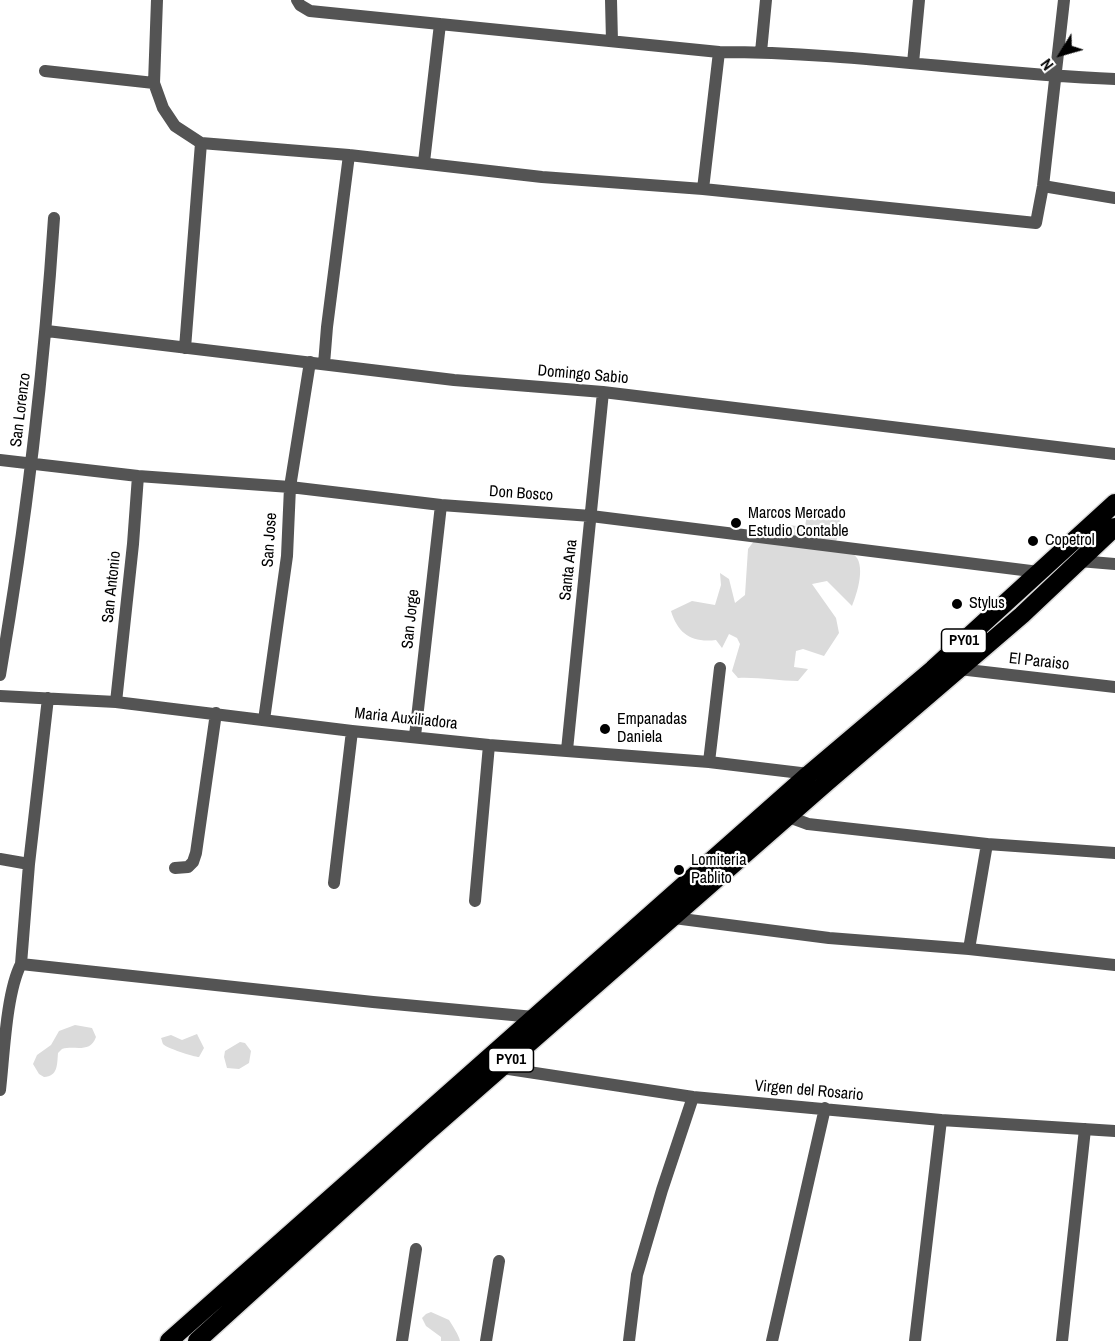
<!DOCTYPE html>
<html>
<head>
<meta charset="utf-8">
<style>
	body { margin:0 }
	#map { position:relative; width:1115px; height:1341px; overflow:hidden; background:#fff; font-family:"Archivo Narrow",sans-serif }
	canvas { display:block }
	.north { position:absolute; left:1031px; top:24px; width:60px; height:60px; -webkit-text-stroke:4px #fff; paint-order:stroke; rotate:233deg; font-size:16px; font-weight:700; line-height:24px; text-align:center; color:#000 }
	.north::after { content:''; display:block; margin:auto; width:21px; height:27px; background:#000; clip-path:polygon(50% 0,100% 100%,50% 72%,0 100%) }
</style>
</head>
<body>
<div id="map">
<canvas width="1115" height="1341"></canvas>
<div class="north">N</div>
</div>
<script>
const ctx = document.querySelector('canvas').getContext('2d');
ctx.lineJoin = 'round';
function paint(path, color) { ctx.fillStyle = color; ctx.fill(path, 'evenodd'); }
function trace(path, color, width, dash) { ctx.strokeStyle = color; ctx.lineWidth = width; ctx.lineCap = dash ? 'butt' : 'round'; ctx.setLineDash(dash || []); ctx.stroke(path); }
function label(font, color, halo, rows, align = 'center') {
  ctx.font = font + ' "Archivo Narrow",sans-serif'; ctx.lineWidth = 4.5; ctx.setLineDash([]); ctx.textBaseline = 'middle'; ctx.strokeStyle = halo; ctx.fillStyle = color; for (const [text, x, y, turn = 0] of rows) {
    ctx.save(); ctx.translate(x, y); ctx.rotate((+turn || 0) * Math.PI / 180); ctx.textAlign = isNaN(turn) ? turn : align; if (halo) ctx.strokeText(text, 0, 0); ctx.fillText(text, 0, 0); ctx.restore();
  }
}
const green = new Path2D(`
	M811,507L817,511L838,517L842,525L834,547C840,549 848,550 853,554C867,563 857,594 852,606L827,581L812,584L836,618L839,633L824,656L803,649L796,651L794,667L808,669L798,681C778,681 758,677 738,678L732,671L740,644L737,638L729,634L722,648L716,640C692,643 678,634 671,611L692,601L715,605L721,585L720,573L729,579L735,603L745,595L748,549L754,541L788,535L780,524L805,527L807,514Z
	M75,1025L92,1028L96,1037C90,1054 75,1045 62,1049L58,1053C57,1065 58,1076 44,1077L39,1074L33,1064L37,1055L51,1045L59,1031Z
	M197,1034L204,1048L199,1057C194,1057 166,1048 163,1044C162,1042 162,1040 161,1038L171,1035L182,1040Z
	M240,1042L245,1043L251,1051L249,1063L239,1069L227,1068L224,1057L225,1051Z
	M431,1312L449,1320C452,1325 459,1335 460,1341H441V1337L426,1326L422,1318L426,1314Z`);
const street = new Path2D(`
	M157,0L154,83L163,108L175,126L201,143L349,155L542,177L703,189L1036,223L1043,186L1064,0
	M297,0L300,5L310,11L719,52C851,52 983,74 1115,79
	M611,0L612,41
	M761,52L766,0
	M913,63L919,0
	M45,71L154,83
	M424,162L440,24
	M1043,186L1115,198
	M703,189L719,52
	M47,331L454,380L603,392L1115,454
	M185,348L201,143
	M324,364L327,327L349,155
	M0,460L138,476L290,487L441,505L591,516L1039,572
	M1079,561L1115,564
	M959,669L1115,687
	M0,675C26,524 44,371 54,218
	M0,696L116,702L352,731L489,745L709,762L809,774L813,776
	M116,702L133,544L138,476
	M264,720L287,556L290,487L310,362
	M415,736L441,505
	M567,750L603,392
	M709,762L720,668
	M784,813L789,817L808,824L987,844L1115,853
	M0,859L29,864
	M175,868L188,867L193,862L196,853L216,713
	M334,883L352,731
	M475,901L489,745
	M674,918L829,938L969,949L1115,965
	M969,949L987,844
	M21,964L373,1002L534,1017
	M502,1068L693,1097L941,1120L1115,1131
	M0,1090C4,1056 6,993 21,964L29,864L48,698
	M402,1341L416,1249
	M486,1341L499,1261
	M629,1341L637,1275L662,1190L693,1097
	M772,1341L825,1108
	M915,1341L941,1120
	M1062,1341L1085,1129`);
const highway = new Path2D(`
	M169,1341L809,774L933,669L1115,503
	M197,1341L423,1136L826,783L1022,615L1115,527`);
const markers = [
	[736,523,6,"#000"],
	[1033,541,6,"#000"],
	[957,604,6,"#000"],
	[605,729,6,"#000"],
	[679,870,6,"#000"]
];
const shields = [
	[964,641,45],
	[511,1060,45]
];
const shieldNames = [
	["PY01",964,641],
	["PY01",511,1060]
];
const streetNames = [
	["Domingo Sabio",583,375,5],
	["San Lorenzo",21,410,-83],
	["Don Bosco",521,494,4],
	["San Jose",270,540,-86],
	["Santa Ana",569,570,-84],
	["San Antonio",112,587,-84],
	["San Jorge",411,619,-84],
	["El Paraiso",1039,662,6],
	["Maria Auxiliadora",406,719,6],
	["Virgen del Rosario",809,1091,5]
];
const poiNames = [
	["Marcos Mercado",748,514],
	["Estudio Contable",748,532],
	["Copetrol",1045,541],
	["Stylus",969,604],
	["Empanadas",617,720],
	["Daniela",617,738],
	["Lomiteria",691,861],
	["Pablito",691,879]
];
paint(green, '#dbdbdb');
trace(highway, '#dbdbdb', 21);
trace(street, '#545454', 12);
trace(highway, '#000', 18);
for (const [x, y, r, color] of markers) { const dot = new Path2D(); dot.arc(x, y, r, 0, 2 * Math.PI); ctx.fillStyle = color; ctx.fill(dot); trace(dot, '#fff', 2); }
for (const [x, y, w] of shields) { const box = new Path2D(); box.roundRect(x - w / 2, y - 12, w, 24, 4.5); ctx.fillStyle = '#fff'; ctx.fill(box); trace(box, '#000', 1.5); }
label('bold 15px', '#000', null, shieldNames);
label('16px', '#000', '#fff', streetNames);
label('16px', '#000', '#fff', poiNames, 'left');
</script>
</body>
</html>
